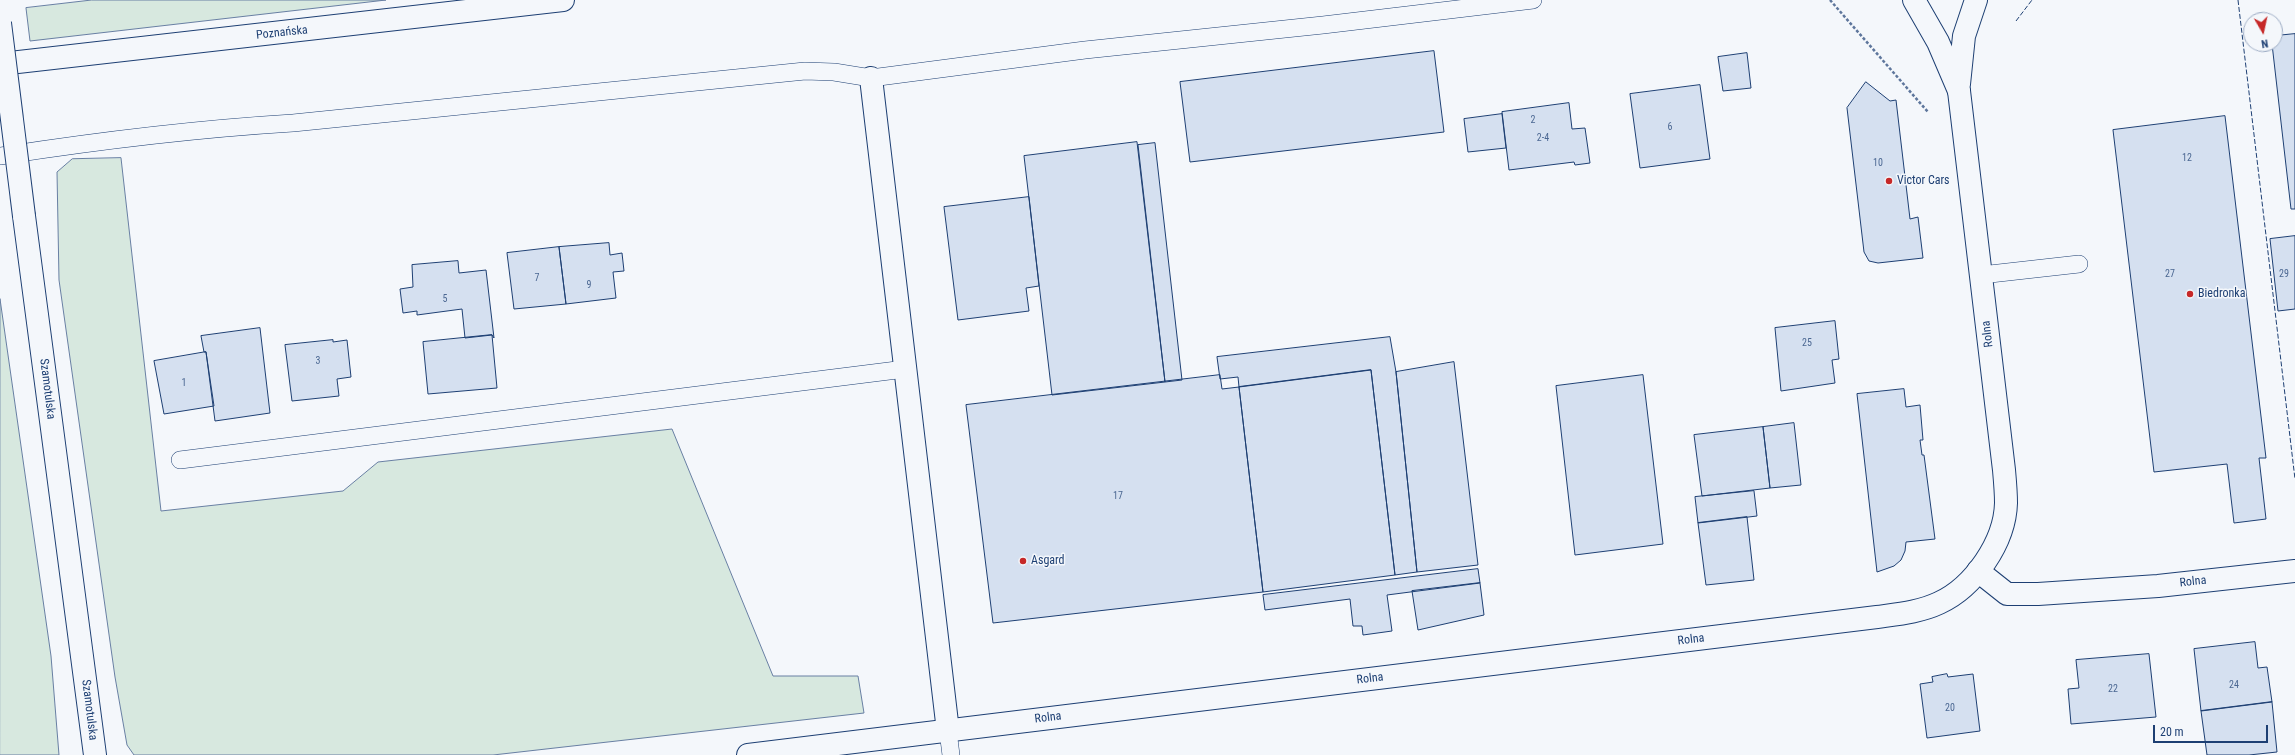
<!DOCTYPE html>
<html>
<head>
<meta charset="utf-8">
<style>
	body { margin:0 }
	#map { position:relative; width:2295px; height:755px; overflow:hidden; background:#f4f7fb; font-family:"Roboto Condensed",sans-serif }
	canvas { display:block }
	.north { position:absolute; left:2243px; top:12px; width:40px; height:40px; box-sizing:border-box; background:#f4f7fb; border:1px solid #9eadc5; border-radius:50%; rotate:171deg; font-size:11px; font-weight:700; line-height:16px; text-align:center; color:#1d3f73 }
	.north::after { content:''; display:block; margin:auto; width:14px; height:18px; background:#c62828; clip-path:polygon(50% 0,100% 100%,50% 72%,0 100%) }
	.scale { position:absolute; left:2153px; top:725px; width:115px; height:18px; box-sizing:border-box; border:2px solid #1d3f73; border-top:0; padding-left:5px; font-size:12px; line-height:14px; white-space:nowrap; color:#1d3f73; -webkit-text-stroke:3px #f4f7fb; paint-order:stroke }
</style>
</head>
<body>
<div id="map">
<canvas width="2295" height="755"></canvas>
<div class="north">N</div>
<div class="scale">20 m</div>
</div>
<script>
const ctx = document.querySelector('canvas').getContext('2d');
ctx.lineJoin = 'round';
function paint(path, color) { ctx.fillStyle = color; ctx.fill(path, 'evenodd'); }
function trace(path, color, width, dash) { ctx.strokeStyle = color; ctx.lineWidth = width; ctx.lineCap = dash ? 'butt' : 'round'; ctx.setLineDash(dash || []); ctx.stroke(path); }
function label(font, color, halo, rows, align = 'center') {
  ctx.font = font + ' "Roboto Condensed",sans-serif'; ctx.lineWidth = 3; ctx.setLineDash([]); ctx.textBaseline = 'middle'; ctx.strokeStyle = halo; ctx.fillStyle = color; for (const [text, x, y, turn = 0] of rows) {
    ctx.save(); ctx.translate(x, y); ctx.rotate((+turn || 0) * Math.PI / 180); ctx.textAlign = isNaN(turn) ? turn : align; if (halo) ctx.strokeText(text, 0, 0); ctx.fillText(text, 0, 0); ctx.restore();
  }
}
const green = new Path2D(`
	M92,0H386L30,41L26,8Z
	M121,158L161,511L343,491L378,462L672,429L773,676H858L864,713L493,755H134L127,745L115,677L59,280L57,172L72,159Z
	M0,299L51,656L59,755H0Z`);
const building = new Path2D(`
	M2295,34V209H2291L2272,44H2275V36Z
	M1434,51L1444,132L1190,162L1180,82Z
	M1747,53L1751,88L1723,91L1718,57Z
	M1866,82L1890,101L1896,100L1910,219L1918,217L1923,258L1878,263L1869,261L1864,252L1847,108Z
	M1700,85L1710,159L1640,168L1630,94Z
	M1569,103L1572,129L1585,128L1590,163L1575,165L1574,162L1509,170L1502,112Z
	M1502,114L1506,148L1468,152L1464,119Z
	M2225,116L2266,458H2259L2266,519L2234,523L2227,464L2154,472L2113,130Z
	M1137,142L1165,382L1052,395L1024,156Z
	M1155,143L1182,380L1165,382L1138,145Z
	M1029,197L1039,286L1026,288L1029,311L958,320L944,207Z
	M2295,236V309L2278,311L2270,239Z
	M609,243L610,255L622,253L624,271L613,272L616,298L566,304L559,247Z
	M559,247L566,304L514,309L507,253Z
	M458,261L459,273L486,270L494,338L492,335L465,338L462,309L417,315V311L403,313L400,289L413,287L412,265Z
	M1835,321L1839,359L1832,360L1835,383L1781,391L1775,328Z
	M260,328L270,413L215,421L206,352H204L201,336Z
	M492,335L497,388L428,394L423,342Z
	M1390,337L1396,372L1417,572L1395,575L1371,370L1239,387L1238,377L1220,379L1217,357Z
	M333,340V342L347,340L351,377L337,379L339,396L292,401L285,345Z
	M206,352L214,406L164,414L154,361Z
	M1454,362L1478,565L1417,572L1396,372Z
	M1371,370L1395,575L1263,592L1239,387Z
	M1220,375L1222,389L1239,387L1263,592L993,623L966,405Z
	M1643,375L1663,544L1575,555L1556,386Z
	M1904,389L1906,407L1920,405L1923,440H1920L1922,455H1924L1935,539L1906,542L1905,551L1901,560L1894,566L1877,572L1857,394Z
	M1794,423L1801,485L1770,488L1763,427Z
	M1763,427L1770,488L1702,496L1694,435Z
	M1754,491L1757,516L1698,523L1695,497Z
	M1747,517L1754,580L1706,585L1698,523Z
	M1478,569L1480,583L1387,595L1392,631L1363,635L1362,626H1353L1350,599L1265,610L1263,595Z
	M1480,583L1484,615L1418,630L1412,591Z
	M2255,642L2258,668L2267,667L2272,702L2201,711L2194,649Z
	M2149,654L2156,717L2071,724L2068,689L2079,688L2076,660Z
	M1947,674L1948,677L1973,674L1980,731L1927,738L1920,684L1933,682L1932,677Z
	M2272,702L2277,752L2249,755H2207L2201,711Z`);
const path = new Path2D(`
	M1830,0L1928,112`);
const lane = new Path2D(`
	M0,156C97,141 194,129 293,123L805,71L834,72L871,78L1085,50L1323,25L1533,0
	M1981,275L2079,264
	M180,460L905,369
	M948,731L951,755`);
const street = new Path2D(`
	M871,78L948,731
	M1978,571L2007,594H2038L2158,586L2295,571`);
const secondary = new Path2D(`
	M24,216L95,755
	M748,755L1877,617C1898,614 1920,612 1939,603C1974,587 2005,542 2006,503C2006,492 2005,481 2004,470L1959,91`);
const primary = new Path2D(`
	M1914,0L1938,42L1959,91
	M0,64L563,0
	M1959,84L1964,36L1976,0`);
const secondaryBridge = new Path2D(`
	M0,23L24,216`);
const fence = new Path2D(`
	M2238,0L2295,479
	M2016,21L2032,0`);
const markers = [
	[1889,181,4,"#c62828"],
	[2190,294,4,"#c62828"],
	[1023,561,4,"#c62828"]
];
const numberNames = [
	["2",1533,120],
	["6",1670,127],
	["2-4",1543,138],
	["12",2187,158],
	["10",1878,163],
	["27",2170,274],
	["29",2284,274],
	["7",537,278],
	["9",589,285],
	["5",445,299],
	["25",1807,343],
	["3",318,361],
	["1",184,383],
	["17",1118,496],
	["24",2234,685],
	["22",2113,689],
	["20",1950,708]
];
const streetNames = [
	["Poznańska",282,33,-6],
	["Rolna",1988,334,-97],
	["Szamotulska",47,389,83],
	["Rolna",2193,582,-6],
	["Rolna",1691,640,-7],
	["Rolna",1370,679,-7],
	["Szamotulska",89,710,83],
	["Rolna",1048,718,-7]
];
const poiNames = [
	["Victor Cars",1897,181],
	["Biedronka",2198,294],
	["Asgard",1031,561]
];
paint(green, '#d7e8df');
trace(green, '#687fa3', 1);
paint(building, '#d5e0f0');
trace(building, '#1d3f73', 1);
trace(lane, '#1d3f73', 18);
trace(street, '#1d3f73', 24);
trace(secondary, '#1d3f73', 24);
trace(primary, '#1d3f73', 24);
trace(path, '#5e769c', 2.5, [3, 2]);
trace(lane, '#f4f7fb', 17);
trace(street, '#f4f7fb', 22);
trace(secondary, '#f4f7fb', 22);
trace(primary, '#f4f7fb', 22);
trace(secondaryBridge, '#1d3f73', 24, []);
trace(secondaryBridge, '#f4f7fb', 22);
trace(fence, '#1d3f73', 1, [5, 2]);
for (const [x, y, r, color] of markers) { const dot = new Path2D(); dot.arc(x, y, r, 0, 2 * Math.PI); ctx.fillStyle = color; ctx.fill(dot); trace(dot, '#f4f7fb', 1.5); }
label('10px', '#4b6792', null, numberNames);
label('12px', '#1d3f73', '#f4f7fb', streetNames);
label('12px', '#1d3f73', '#f4f7fb', poiNames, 'left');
</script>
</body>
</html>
